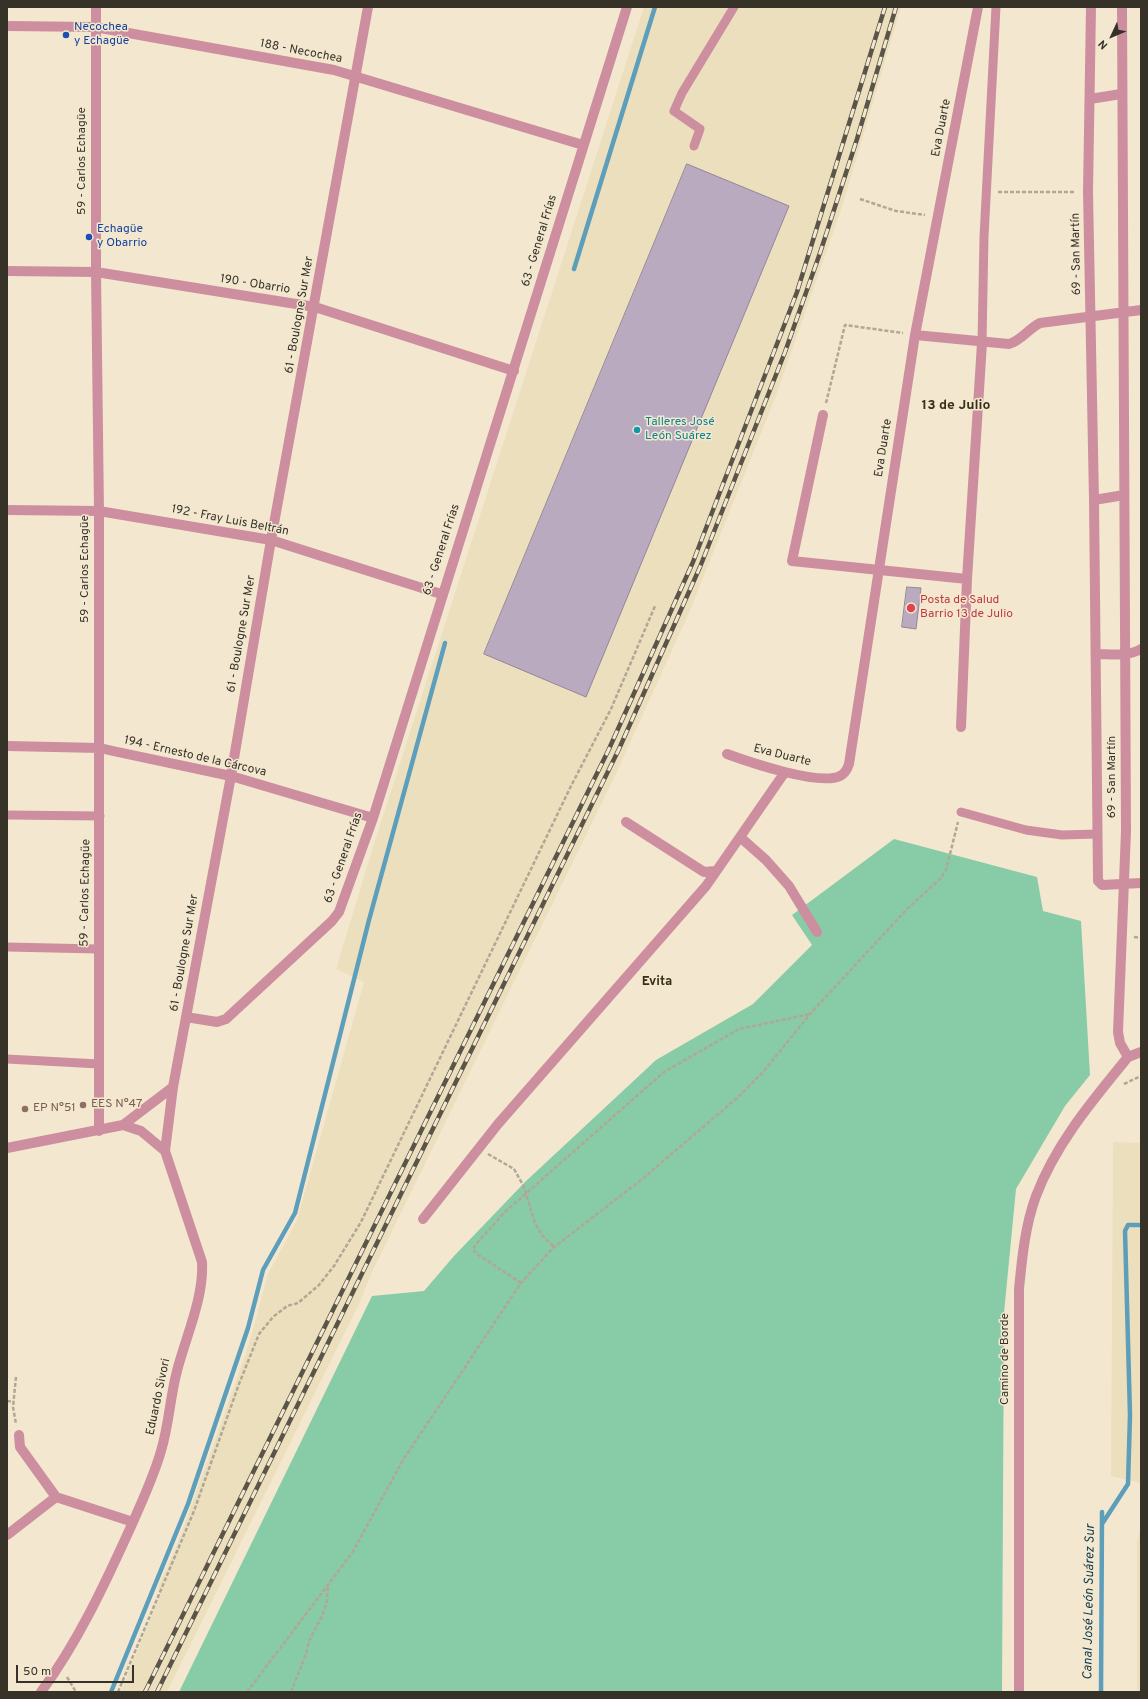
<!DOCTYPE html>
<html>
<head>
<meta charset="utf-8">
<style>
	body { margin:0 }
	#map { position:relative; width:1148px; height:1699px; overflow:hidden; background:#f3e8cf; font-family:Overpass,sans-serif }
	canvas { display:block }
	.frame { position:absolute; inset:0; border:8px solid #363228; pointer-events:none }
	.north { position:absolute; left:1092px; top:16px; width:40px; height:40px; -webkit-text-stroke:3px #f3e8cf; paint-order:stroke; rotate:226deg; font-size:11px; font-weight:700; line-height:16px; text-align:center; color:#363228 }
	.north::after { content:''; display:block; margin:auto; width:14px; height:18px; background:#363228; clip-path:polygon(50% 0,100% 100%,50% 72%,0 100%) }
	.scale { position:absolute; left:16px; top:1665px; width:118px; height:18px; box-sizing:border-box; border:2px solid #363228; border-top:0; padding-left:5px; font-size:12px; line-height:14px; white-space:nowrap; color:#363228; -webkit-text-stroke:3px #f3e8cf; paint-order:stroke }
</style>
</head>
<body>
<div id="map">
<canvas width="1148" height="1699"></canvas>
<div class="frame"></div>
<div class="north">N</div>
<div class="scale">50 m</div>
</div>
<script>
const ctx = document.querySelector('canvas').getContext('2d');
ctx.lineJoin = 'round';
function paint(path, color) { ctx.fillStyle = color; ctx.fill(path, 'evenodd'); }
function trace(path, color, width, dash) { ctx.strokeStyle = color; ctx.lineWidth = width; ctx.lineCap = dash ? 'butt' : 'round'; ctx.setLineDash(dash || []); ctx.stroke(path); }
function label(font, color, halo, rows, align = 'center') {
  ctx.font = font + ' Overpass,sans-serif'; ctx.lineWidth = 3; ctx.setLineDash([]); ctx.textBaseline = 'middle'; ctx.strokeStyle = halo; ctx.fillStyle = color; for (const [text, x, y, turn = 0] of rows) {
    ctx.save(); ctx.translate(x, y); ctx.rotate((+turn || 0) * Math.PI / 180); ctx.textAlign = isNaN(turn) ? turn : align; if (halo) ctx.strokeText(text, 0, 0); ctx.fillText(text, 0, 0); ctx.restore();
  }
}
const built = new Path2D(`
	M644,7H901L843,204L776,396L689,613L615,776L372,1272L359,1304L167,1692H121L161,1592L158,1588L180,1537L235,1384L251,1337L268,1274L297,1220L364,982L336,969L373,847Z
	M1113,1142L1141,1143V1483L1111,1476Z
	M1141,1525V1692H1137V1543Z`);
const green = new Path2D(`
	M894,839L1037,877L1043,911L1081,921L1090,1075L1065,1106L1016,1189L1004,1313L1002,1692H179L372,1296L424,1291L454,1256L525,1182L656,1060L753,1004L812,945L792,915Z`);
const stream = new Path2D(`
	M574,269L655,7
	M1102,1524L1128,1484L1130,1415L1125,1231L1128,1225H1139
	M111,1692L188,1504L248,1328L263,1270L295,1213L369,920L445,643
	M1101,1692L1102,1512`);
const building = new Path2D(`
	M687,164L789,206L586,697L484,654Z
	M907,587L921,588L916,629L902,627Z`);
const path = new Path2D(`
	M998,192H1075
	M860,199L896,211L925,215
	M826,403L845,325L903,333
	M1134,937L1141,938
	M1124,1084L1141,1076
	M488,1154L514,1169L524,1187L535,1223L542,1235L554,1247
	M521,1283L477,1254L473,1250L476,1244L506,1211L664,1072L739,1029L810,1014
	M16,1377L13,1407L16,1424
	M7,1401L14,1402
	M67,1677L76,1692
	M118,1692L194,1511L239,1384L259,1334L273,1317L287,1306L298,1303L319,1285L334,1266L361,1222L571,786L611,709L655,606
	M247,1692L352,1553L403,1460L521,1283L553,1248L641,1180L737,1098L763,1072L810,1014L907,909L940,879L946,870L958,822
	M291,1692L306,1654L309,1641L323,1614L327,1600L328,1586`);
const service = new Path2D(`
	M694,146L700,129L674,111L682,93L734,7
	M982,343L984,237L996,7
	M961,812L1026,830L1062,835L1097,834
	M7,815L100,816
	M7,947L98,949
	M7,1059L99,1064`);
const minor = new Path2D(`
	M96,7V272L99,511V1131
	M1091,7L1088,192L1094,500L1124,495
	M1122,7L1126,831L1118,1032L1120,1043L1128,1057
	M7,26L95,27L334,70L583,145
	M1090,99L1121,94
	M7,271L96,272L315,307L514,371
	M915,335L1009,344C1021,341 1028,329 1040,323L1141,310
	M823,415L792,561L967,579
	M1094,500L1098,881L1102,885L1141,883
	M7,510L99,511L271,540L441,594
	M1096,654C1112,654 1127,657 1141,649
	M961,727L967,579L982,343
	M7,746L100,748L113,751L231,776L373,818
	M727,754C749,762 819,786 840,776C845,774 847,770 849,764L915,335L978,7
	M626,822L704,872L715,871
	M740,837L766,860L789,886L817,932
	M186,1017L217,1022L226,1019L332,921L339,912L373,818L627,7
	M123,1125L141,1131L165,1151
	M7,1148L123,1125L173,1087L231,776L271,540L368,7
	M423,1219L498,1124L706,886L785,772
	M19,1435L20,1447L56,1497
	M7,1535L56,1497L133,1522
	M41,1692C77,1643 103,1588 128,1533C140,1506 153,1479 161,1451C169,1425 170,1397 177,1371C186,1336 204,1298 202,1262L165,1151L173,1087
	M1019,1692V1289C1022,1258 1025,1226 1036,1196C1056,1143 1093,1100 1128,1057L1141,1052`);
const rail = new Path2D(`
	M145,1692L609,749L693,562L797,292L885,7
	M157,1692L619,749L700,567L785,352L820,253L857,139L896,7`);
const markers = [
	[66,35,4,"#1a4fb4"],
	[89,237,4,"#1a4fb4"],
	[637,430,4,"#0f9aa8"],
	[911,608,5,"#e0444e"],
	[83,1105,4,"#8d6e63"],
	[25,1109,4,"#8d6e63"]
];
const transitNames = [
	["Necochea",74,28],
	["y Echagüe",74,42],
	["Echagüe",97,230],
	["y Obarrio",97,244]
];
const streetNames = [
	["188 - Necochea",301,52,11],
	["Eva Duarte",942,128,-79],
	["59 - Carlos Echagüe",83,161,-90],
	["63 - General Frías",540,241,-73],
	["69 - San Martín",1077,254,-91],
	["190 - Obarrio",255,285,9],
	["61 - Boulogne Sur Mer",300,315,-80],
	["Eva Duarte",884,448,-81],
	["192 - Fray Luis Beltrán",230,521,11],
	["63 - General Frías",442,550,-72],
	["59 - Carlos Echagüe",86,569,-90],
	["61 - Boulogne Sur Mer",242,634,-80],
	["Eva Duarte",782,756,14],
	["194 - Ernesto de la Cárcova",195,757,13],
	["69 - San Martín",1113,777,-90],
	["63 - General Frías",344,858,-71],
	["59 - Carlos Echagüe",86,893,-89],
	["61 - Boulogne Sur Mer",185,953,-80],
	["Camino de Borde",1006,1359,-90],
	["Eduardo Sivori",159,1397,-78]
];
const cultureNames = [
	["Talleres José",645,423],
	["León Suárez",645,437]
];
const healthNames = [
	["Posta de Salud",920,601],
	["Barrio 13 de Julio",920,615]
];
const educationNames = [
	["EES N°47",91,1105],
	["EP N°51",33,1109]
];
const neighbourhoodNames = [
	["Evita",657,982]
];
const waterNames = [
	["Canal José León Suárez Sur",1090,1602,-89]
];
const quarterNames = [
	["13 de Julio",956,406]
];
paint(built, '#ecdfbe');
paint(green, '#87cca7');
trace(stream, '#5d9ebb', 4.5);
paint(building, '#b9aabf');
trace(building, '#94859a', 1);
trace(path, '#b0a794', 2.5, [4, 2]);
trace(service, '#cd8f9f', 9);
trace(minor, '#cd8f9f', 10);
trace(rail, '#5a5548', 4.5);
trace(rail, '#f3e8cf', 3, [9]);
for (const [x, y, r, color] of markers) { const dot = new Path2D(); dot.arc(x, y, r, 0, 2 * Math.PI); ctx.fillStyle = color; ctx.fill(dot); trace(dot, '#f3e8cf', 1.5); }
label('12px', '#164399', '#f3e8cf', transitNames, 'left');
label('12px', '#363228', '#f3e8cf', streetNames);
label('12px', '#0d838f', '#f3e8cf', cultureNames, 'left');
label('12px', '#be3a42', '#f3e8cf', healthNames, 'left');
label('12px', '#785e54', '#f3e8cf', educationNames, 'left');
label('bold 13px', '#382f1b', '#f3e8cf', neighbourhoodNames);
label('italic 13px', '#0e394c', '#f3e8cf', waterNames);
label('bold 14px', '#382f1b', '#f3e8cf', quarterNames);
</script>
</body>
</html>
